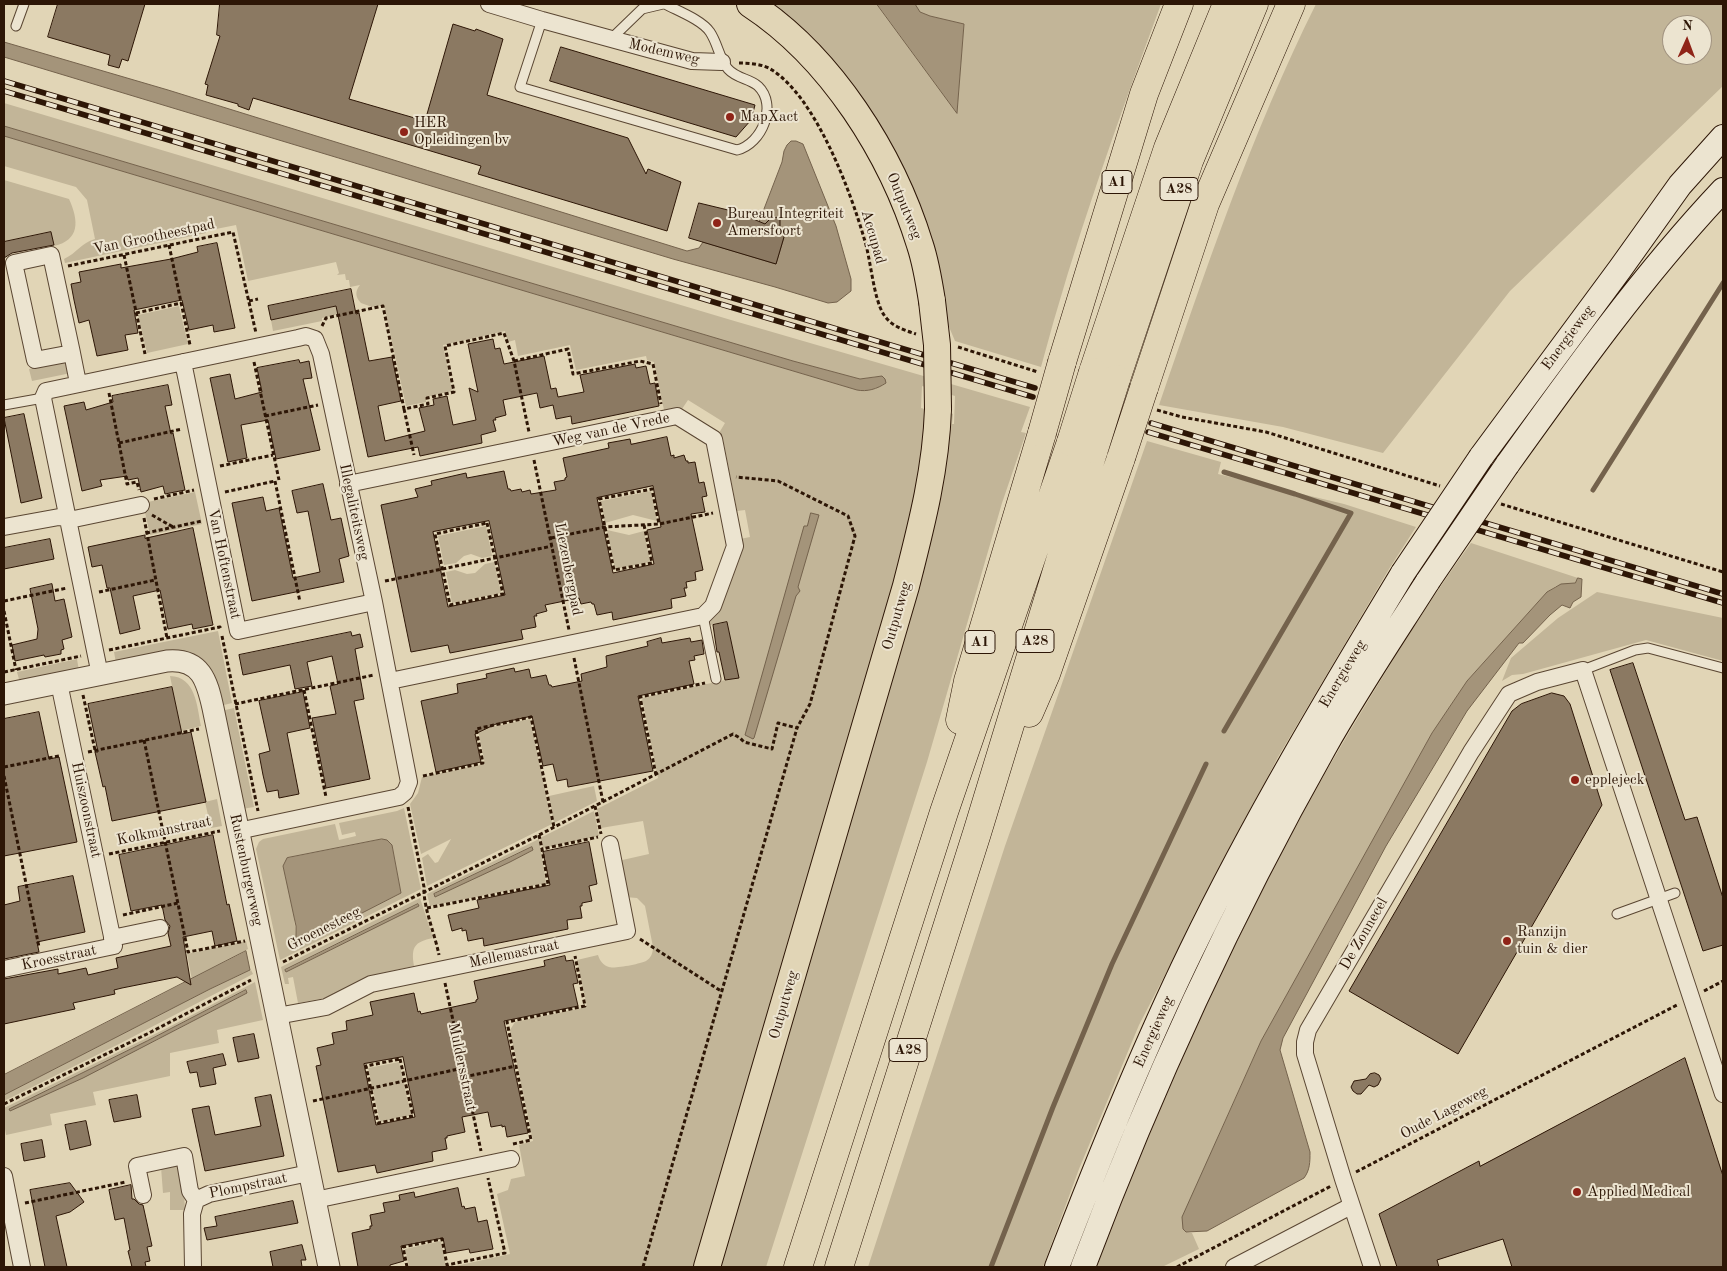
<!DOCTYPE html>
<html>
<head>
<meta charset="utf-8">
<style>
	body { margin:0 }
	#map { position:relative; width:1727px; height:1271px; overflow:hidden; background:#e1d5b6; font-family:"Old Standard TT",serif }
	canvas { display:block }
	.frame { position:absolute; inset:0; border:5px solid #2d1606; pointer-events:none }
	.north { position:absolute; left:1662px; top:15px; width:50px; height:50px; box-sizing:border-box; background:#ece4d0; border:1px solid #a0927f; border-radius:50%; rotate:2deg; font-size:14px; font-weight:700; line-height:20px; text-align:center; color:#2d1606 }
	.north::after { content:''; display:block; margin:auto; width:18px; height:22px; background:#8f2418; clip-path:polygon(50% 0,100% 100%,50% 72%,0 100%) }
</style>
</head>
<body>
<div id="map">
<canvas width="1727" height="1271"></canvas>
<div class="frame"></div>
<div class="north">N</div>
</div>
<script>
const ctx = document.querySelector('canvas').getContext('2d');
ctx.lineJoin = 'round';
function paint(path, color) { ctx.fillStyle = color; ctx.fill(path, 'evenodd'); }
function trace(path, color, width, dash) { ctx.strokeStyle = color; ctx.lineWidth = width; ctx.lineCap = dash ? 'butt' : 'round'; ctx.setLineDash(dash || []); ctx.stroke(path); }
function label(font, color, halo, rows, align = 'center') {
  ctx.font = font + ' "Old Standard TT",serif'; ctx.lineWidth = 4; ctx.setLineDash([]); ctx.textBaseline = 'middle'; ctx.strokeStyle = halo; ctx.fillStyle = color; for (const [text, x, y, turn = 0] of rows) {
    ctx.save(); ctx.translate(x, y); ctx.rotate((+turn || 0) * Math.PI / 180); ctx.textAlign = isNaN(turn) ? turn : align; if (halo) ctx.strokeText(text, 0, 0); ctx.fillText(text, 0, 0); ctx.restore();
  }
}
const green = new Path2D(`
	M768,4H877L957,112L964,24L930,16L919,12L915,4H1161C1117,123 1074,243 1041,367L955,341L947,322L912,198Z
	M1316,4H1723V86L1510,291L1383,453L1283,427L1159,405C1206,269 1252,132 1316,4ZM1672,25H1702V55H1672Z
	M4,103L731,320L1030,407L1021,432L1026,433L1002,503L927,762L766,1267H716L949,412L953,414L952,424H954L955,396L922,386L921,408L925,409L928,435L909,539L697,1267H451L510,1254L497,1194L508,1190L511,1179L525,1176L519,1145L533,1141L510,1030L515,1022L587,1007L577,960L598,955C600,961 603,965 609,967C614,969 640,964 646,961C651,958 653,953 653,947L645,906L637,898L625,897L618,861L649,854L643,821L601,828L597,809L658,778L642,698L739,677L727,622L710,625L709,620L740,539L750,537L745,510L737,511L722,434L719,433L725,423L688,400L682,409L678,407L664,410L654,362L647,360L646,356L576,370L570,345L518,356L515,340L508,342L505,331L443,345L452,391L426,397V402L406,406L384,305L372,307L361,303C355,297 355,291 360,285L350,287L349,280H346L345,274L337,275L339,273L336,262L248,281L236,225L206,231V233L65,263L64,259C77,253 81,243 95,239L87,200L76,187L4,166V136L857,390C868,391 876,389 885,384V379L879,376L860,379L793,361L4,126Z
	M4,180L69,199C79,221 80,240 54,246L50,233L4,243Z
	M353,303L355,310L322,318V321L273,331L271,320Z
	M179,306L188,344L147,353L138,315Z
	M63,362L66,363L71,373L32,381L29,369Z
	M1147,441L1221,462L1218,474L1344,504L1416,527L1389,569L1278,757L1139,1025L1079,1169L1043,1267H868L1005,846Z
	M651,491L657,521L633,515L605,523L601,501Z
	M195,492L202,524L150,535L143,503Z
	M486,526L492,556L482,558L471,554L464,556L456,563L444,565L438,536Z
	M607,530L629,535L644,531L650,562L615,569Z
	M1471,543L1578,578L1575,583L1556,586L1547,592L1467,681L1432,733L1261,1041L1219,1134L1186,1232L1192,1233L1199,1249L1162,1267H1097C1125,1180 1163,1096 1202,1013C1253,902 1310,795 1374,691C1405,640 1436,591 1471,543Z
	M494,562L501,593L452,603L446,572L455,570L467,574L475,573L485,564Z
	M1597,592L1723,618V661L1646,640L1523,674L1512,675L1502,681L1511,658L1558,618Z
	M218,631L232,703L224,705L213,676L116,663L114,652Z
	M77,659L79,671L20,683L17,672Z
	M170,676C196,677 197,706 201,726L181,731Z
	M234,708L254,807L242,809L221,711Z
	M530,719L552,824L427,886L422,858L428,854L435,863L438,862L451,839L421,854L410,804L418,793L422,777L485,764L478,730Z
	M594,786L597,801L554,823L549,796Z
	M217,799L222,826L211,828L205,802Z
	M404,808L421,889L280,960L256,849L259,842L263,839L335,824L339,840L356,836L355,832L342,835L339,823L397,811ZM382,839L387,840L392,845L401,893L319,935L299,940L296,938L289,858Z
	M594,811L599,836L543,848L540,838Z
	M539,839L546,883L430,906L427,894ZM532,847L533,850L510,862L435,896L434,894Z
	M420,898L433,938C414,942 411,947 414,966L369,976L325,998L298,1003L293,977L288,978L289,984H285L281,967ZM418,904L419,906L286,972L285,970Z
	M246,941L248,949L192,980L187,954Z
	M251,970L253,974L121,1043L4,1101V1095L210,989Z
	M255,982L263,1020L217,1030L219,1043L170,1053V1076L93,1092L96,1105L50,1114L52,1125L6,1135L4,1123V1108L165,1029ZM246,990L247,993L155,1041L9,1109L147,1041Z
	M399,1062L411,1115L380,1122L368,1068Z
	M175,1165L178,1166L184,1193L185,1210H170V1192L163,1193L161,1167Z
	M441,1241L446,1267H409L405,1249Z`);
const water = new Path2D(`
	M877,4H915L920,12L930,16L964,24L957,113Z
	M4,42L168,90L687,251L699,248L703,242L776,264L784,237L759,222L782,162L784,151L787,145L791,141H796L803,144L836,226L851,279V291L837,302L828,303L775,287L673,259L4,57Z
	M4,126L793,361L860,379L882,376L885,379L886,383C877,389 867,392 857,390L4,136Z
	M811,513L819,515L798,587L800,591L796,596L754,738L753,739L745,735L804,526H807Z
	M1578,578L1582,579L1581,597L1573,602L1570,608L1562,605L1550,615L1523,643H1519L1467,711L1386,846L1283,1038L1280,1050L1310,1152C1310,1162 1310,1170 1304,1178L1207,1231L1186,1232L1183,1229L1182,1217L1261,1041L1432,733L1467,681L1547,592L1561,584L1575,583Z
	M382,839L387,840L392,845L401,893L319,935L299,940L296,938V926L283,866L287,858Z
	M532,847L533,850L510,862L435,897L434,894Z
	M418,904L419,906L286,972L285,970Z
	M246,951L250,970L210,989L4,1095V1075Z
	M246,990L247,993L83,1078L10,1111L9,1109L147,1041Z`);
const stream = new Path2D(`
	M1224,472L1295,494L1351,513L1224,731
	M1593,490L1723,283
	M991,1267L1053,1107L1112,964L1206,764`);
const building = new Path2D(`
	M58,4H145L128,61L122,59L119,68L108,65L110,55L48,37Z
	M220,4H378L349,99L425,121L453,24L475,31L476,29L503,39L487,95L628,138L646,174L648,169L681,182L667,231L478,174L481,166L253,98L249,110L238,106V104L206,95L208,85L205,84L220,36L217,35Z
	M561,47L755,105L751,120L736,137L550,81Z
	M699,203L728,210L731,208L737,212L765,224L771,218L780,217V233L784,237L776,264L689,238Z
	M51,232L54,245L12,253L4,258V242Z
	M217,243L235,328L214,332L213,325L189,330L182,300L134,310L138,333L125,335L128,350L97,356L89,320L79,323L74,300L71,284L81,282L79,272L121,264V268L171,259L198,252L197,247Z
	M351,289L356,314L359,313L369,361L392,357L401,401L378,406L385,441L425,431L419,408L434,405L433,399L447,396L453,425L476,420L469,388L478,392L468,344L493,339L495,349L500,348L504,364L544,356L551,389L556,388L558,397L584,392L580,375L635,364L636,368L646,366L650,384L655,383L659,406L572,424L571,416L556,419L553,405L540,408L537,393L503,400L506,415L495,418L496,420H493L496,431L481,435L482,443L420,456L418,447L368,457L336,306L271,320L268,306Z
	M299,360L300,363L309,361L312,378L303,379L320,450L276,459L268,420L241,425L247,458L228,462L210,378L230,374L235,399L262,392L257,368Z
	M168,385L172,405L165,406L171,434L173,433L185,490L165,494L163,486L141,492L138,478L128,480L127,476L100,480L102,486L82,491L64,406L84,402L86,410L113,402L112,396Z
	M24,414L42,498L21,503L4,418Z
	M667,437L671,456L674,455V458L684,455L686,461H688V463L695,462L699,483L704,482L707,496L702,497L705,512L691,514L703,570L695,572L696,580L686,582L687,588H684L686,596L671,599L672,608L613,620L612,612L597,615L594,604H592L591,602L581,604L579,598L545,605L547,611L536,614L537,616H534L536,627L521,630L523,639L450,653L448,645L411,652L381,505L418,497L415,489L432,485L431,481L466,473L467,478L504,471L508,489H510L511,491L521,489L522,492L530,490L531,494L556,490L554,482L565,480V478L567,477L563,458L609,448L608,443L630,439L631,444ZM653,486L661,527L647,530L654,564L613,573L597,498ZM489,521L505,595L448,607L433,532Z
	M323,484L331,520L341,518L349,556L339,559L344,582L252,601L232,503L263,497L266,511L279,508L293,578L320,572L308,511L297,513L292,491Z
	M193,528L213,625L193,629L192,624L168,629L160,590L133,596L140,629L120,634L110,588H107L102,565L92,567L88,547L145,535V538Z
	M50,539L54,559L4,569V548Z
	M52,584L55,601L64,599L72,637L62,640L64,649L61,650V654L45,657L44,655L15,661L12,645L37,639L38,629L30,589Z
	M727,622L739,678L725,680L719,652H717L713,625Z
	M351,632L352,636L360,634L363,647L355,649L364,699L354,701L370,779L326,788L312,718L336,714L330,686L338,684L332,656L307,662L312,686L295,689L290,665L243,675L239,655Z
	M661,638L662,643L690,638L691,642L702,640L704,654L694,656L695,660L689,661L694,684L638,696L653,771L568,787L567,779L557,781L553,764L543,766L532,716L496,724L475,734L481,762L436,772L421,701L458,693L457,684L487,678L486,674L514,668L515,672L529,669L531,678L546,675L549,685H551L552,687L582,681L581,674L607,667L606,656L648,646L647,642Z
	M1633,663L1685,820L1697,817L1723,898V945L1703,951L1610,670Z
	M172,687L182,734L191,732L206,802L112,821L105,786L103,787L95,752H98L88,704Z
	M303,692L310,728L287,733L299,794L279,798L278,790L267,792L263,775L259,754L270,751L259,701Z
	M1552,693L1564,696L1570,704L1602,805L1458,1054L1349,991L1512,711L1521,704Z
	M39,712L49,759L59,757L77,842L4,856V719Z
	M213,835L227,905L229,904L237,941L215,946L212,931L183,937L191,985L177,977L122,988L114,990L115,994L73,1003L75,1009L4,1024V979L58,969V974L86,968L88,975L118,968L116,958L171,946L168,933L170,926L165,920L162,905L131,911L119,855Z
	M589,842L597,884L589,886L592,901L582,903V906H580L582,918L567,920L568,929L484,946L483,938L468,941L466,930L462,931V928L452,931L448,915L479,908L477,900L550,885L543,852Z
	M73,876L85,932L37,942L39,952L4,959V905L20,901L18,887Z
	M565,956L566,961L573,960L578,983L573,984L578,1006L504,1021L528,1133L507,1137L505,1126L502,1127V1125L491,1127L488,1112L462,1117L465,1132L447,1136V1138H445L447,1149L432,1152L433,1161L377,1173L375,1165L338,1172L316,1066L321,1065L317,1048L334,1044L332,1033L347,1030L346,1021L373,1015L370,1002L414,993L418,1012L420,1011L421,1014L476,1002V1000L478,999L474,981L545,966L544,961ZM403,1057L415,1117L376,1125L364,1064Z
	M254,1034L259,1058L238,1062L233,1038Z
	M223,1054L226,1065L213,1068L216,1084L200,1087L197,1072L190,1073L187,1062Z
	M1685,1058L1723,1176V1267H1512L1503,1239L1437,1260L1439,1267H1397L1379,1214L1479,1161L1480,1166Z
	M1375,1073L1379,1075L1381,1079L1378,1085L1374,1087L1369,1085L1361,1094H1357L1353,1091L1351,1087L1354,1081L1366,1079L1370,1074Z
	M137,1095L141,1117L114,1122L109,1100Z
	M271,1095L284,1156L205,1171L192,1109L209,1106L215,1135L261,1126L255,1098Z
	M86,1121L91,1145L70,1150L65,1125Z
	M42,1140L45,1157L24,1161L21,1144Z
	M70,1183L84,1202L70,1212L56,1216L67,1267H45L30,1190Z
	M131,1185L132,1199H134L139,1204L143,1205L152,1246L147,1247L150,1261L145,1262L146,1267H132L128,1251L130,1250L124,1218L115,1220L109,1190Z
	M458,1188L462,1207L464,1206L465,1209L475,1207L478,1222L487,1220L493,1249L470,1253L469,1249L446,1253L443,1238L401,1246L404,1261L390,1265V1267H358L352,1233L370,1229V1226H372L370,1215L385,1212L383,1203L400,1200L399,1195L414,1192L415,1197Z
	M293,1201L298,1223L207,1240L204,1228L217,1226L215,1217Z
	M302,1245L306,1260H301L302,1267H273L270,1252Z`);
const path = new Path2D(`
	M739,63C750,63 763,64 772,70C816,98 850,190 864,238C871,259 873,298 884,315C891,326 904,330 916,334
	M169,245L190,345
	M124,255L145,354
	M68,266L233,232L256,333
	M249,301L258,299
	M136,313L181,303
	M322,326L326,318L383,306L404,409L428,404L427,398L454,392L445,346L504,333L514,361L529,432
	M958,347L1038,372
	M514,361L568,349L573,374L640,361L653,364L661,404
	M254,362L279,480
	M109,393L127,484L137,482L139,490
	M404,409L414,455
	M1157,410L1182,417L1266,432L1440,486
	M265,416L318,405
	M119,443L182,429
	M534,460L569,630
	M220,466L273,455
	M275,481L300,602
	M225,492L275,481
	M154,499L194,490
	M1501,504L1723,572
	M152,515L173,527
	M144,518L167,638
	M487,523L503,594L450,605L435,534Z
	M644,525L652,563L614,570L599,499L652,489L659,524
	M146,533L202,521
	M551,538L605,527L659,524L713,513
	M385,581L552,546
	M99,592L155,580
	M4,601L67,588
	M4,611L16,670
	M222,636L258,811
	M109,650L220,627L221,630
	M574,658L603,802
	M4,672L81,656
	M304,690L326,797
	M83,695L95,750
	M235,704L374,675
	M144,740L188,952L245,941
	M88,752L199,729
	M4,767L59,756
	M656,775L640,697L705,683
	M4,776L39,947
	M423,776L483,763L476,729L531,717L554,827
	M595,806L601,834
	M408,807L424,887C423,907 435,934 439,955
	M539,835L542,849
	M109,854L220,831
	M427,908L548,884L542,849L598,837
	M123,915L178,903
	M640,939L721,991
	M283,962L539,835L733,734L740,738L744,742L772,749L778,723L797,728L810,704L855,536L848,516L778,481L736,477
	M445,983L481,1151
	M1704,991L1723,981
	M400,1059L413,1116L378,1123L366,1066Z
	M464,1077L516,1066
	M313,1101L463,1068
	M4,1104L147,1034L251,980
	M513,1144L531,1140L507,1022L585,1006L575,956
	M1356,1172L1679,1004
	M25,1203L126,1182
	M407,1267L403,1247L442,1239L447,1265
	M448,1267L447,1265L505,1253L488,1178
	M643,1267L797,728
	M1177,1267L1331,1186`);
const service = new Path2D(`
	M542,20L520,87L737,150C762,144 778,105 758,86C749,78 737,79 728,69C719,58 718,44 710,32C702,20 678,11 665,4
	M16,26L24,4
	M611,39L642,9L663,4
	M4,405L43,398
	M703,616L716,679
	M1583,670L1635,650L1648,648L1723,668
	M1617,914L1675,893`);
const minor = new Path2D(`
	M489,4L542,20L692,61L722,62
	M51,255L72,353L35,360L14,263Z
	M72,353L78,383
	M183,362L238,631L374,602
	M348,484L677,416L714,439L735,546L713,606L703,616L390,681
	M4,527L59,517L74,519L141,505
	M100,675L43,398L46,391L298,338L306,336L315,339L321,354L374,602L409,782L405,792L399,797L238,831
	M112,938L160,928
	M4,969L114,946L59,683
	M277,1016L326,1007L371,984L627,931L610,844
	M4,1176L22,1267
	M143,1195L137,1166L184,1156L190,1191L196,1200
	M315,1200L511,1159
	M193,1267L192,1214L196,1200L209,1194L309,1173
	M1234,1267L1351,1206
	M1372,1267L1343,1179L1305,1054V1042L1308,1030L1471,752L1509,694L1537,682L1583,670L1723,1094`);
const tertiary = new Path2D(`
	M4,694L167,661C201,658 207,681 213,708L329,1267`);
const secondary = new Path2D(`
	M1481,457L1620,269L1680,185L1723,137
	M1507,465C1575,370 1643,275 1723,190
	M1057,1267C1098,1160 1141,1054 1191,951C1254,821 1328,697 1403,573
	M1083,1267C1150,1089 1230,915 1324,748C1356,691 1393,636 1428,581`);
const primary = new Path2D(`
	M750,4C831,57 892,154 920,245C926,263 929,282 932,301
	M707,1267L906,586C921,527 936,470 938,409`);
const motorway = new Path2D(`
	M1062,362L1144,94L1179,4
	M1093,372L1168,148L1227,4
	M1116,379L1189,161L1254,4
	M1144,388L1205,204L1291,4
	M1029,713L1046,674L1121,458
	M960,720L968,681L1042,433
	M798,1267L944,812L1071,442
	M839,1267L977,833L1094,449`);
const rail = new Path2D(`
	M4,81L1035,388
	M4,91L1033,397
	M1151,423L1723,594
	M1148,432L1723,603`);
const secondaryBridge = new Path2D(`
	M1403,573L1481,457
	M1428,581L1507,465`);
const primaryBridge = new Path2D(`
	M932,301L937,345L938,409`);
const motorwayBridge = new Path2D(`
	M1042,433L1062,362
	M1071,442L1093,372
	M1094,449L1116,379
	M1121,458L1144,388`);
const markers = [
	[730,117,5,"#8f2418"],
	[404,132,5,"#8f2418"],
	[717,223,5,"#8f2418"],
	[1575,780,5,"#8f2418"],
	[1507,941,5,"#8f2418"],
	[1577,1192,5,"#8f2418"]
];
const shields = [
	[1117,182,30],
	[1179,189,38],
	[1035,641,38],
	[980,642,30],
	[908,1050,38]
];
const shieldNames = [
	["A1",1117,182],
	["A28",1179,189],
	["A28",1035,641],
	["A1",980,642],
	["A28",908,1050]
];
const streetNames = [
	["Modemweg",664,52,13],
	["Outputweg",904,206,68],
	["Van Grootheestpad",154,237,-12],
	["Accupad",873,237,74],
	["Energieweg",1568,338,-53],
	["Weg van de Vrede",611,430,-12],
	["Illegaliteitsweg",354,512,78],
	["Van Hoftenstraat",224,564,78],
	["Liezenbergpad",568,569,79],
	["Outputweg",897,616,-74],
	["Energieweg",1343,674,-59],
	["Huiszoonstraat",86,810,78],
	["Kolkmanstraat",164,831,-12],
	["Rustenburgerweg",246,870,78],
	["Groenesteeg",324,929,-27],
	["De Zonnecel",1364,934,-60],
	["Mellemastraat",514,954,-12],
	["Kroesstraat",59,958,-12],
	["Outputweg",784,1005,-74],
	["Energieweg",1154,1032,-66],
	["Muldersstraat",462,1067,78],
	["Oude Lageweg",1444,1113,-28],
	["Plompstraat",248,1186,-12]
];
const poiNames = [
	["MapXact",740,117],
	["HER",414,123],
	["Opleidingen bv",414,140],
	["Bureau Integriteit",727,214],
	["Amersfoort",727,231],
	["epplejeck",1585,780],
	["Ranzijn",1517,932],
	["tuin & dier",1517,949],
	["Applied Medical",1587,1192]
];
paint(green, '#c2b598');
paint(water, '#a4947a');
trace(water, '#74624c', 1);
trace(stream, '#74624c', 5);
paint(building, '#8b7962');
trace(building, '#2d1606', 1);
trace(service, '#5a4632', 11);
trace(minor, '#5a4632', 18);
trace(tertiary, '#5a4632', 23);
trace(secondary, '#2d1606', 26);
trace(primary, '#2d1606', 28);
trace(motorway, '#2d1606', 29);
trace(path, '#2d1606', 3, [4, 2.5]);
trace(service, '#ece4d0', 9);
trace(minor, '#ece4d0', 16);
trace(tertiary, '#ece4d0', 21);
trace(secondary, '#ece4d0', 24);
trace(primary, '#e1d5b6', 26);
trace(motorway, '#e1d5b6', 28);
trace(rail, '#2d1606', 5.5);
trace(rail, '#ece4d0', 4, [11]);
trace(secondaryBridge, '#2d1606', 26, []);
trace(primaryBridge, '#2d1606', 28, []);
trace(motorwayBridge, '#2d1606', 29, []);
trace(secondaryBridge, '#ece4d0', 24);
trace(primaryBridge, '#e1d5b6', 26);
trace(motorwayBridge, '#e1d5b6', 28);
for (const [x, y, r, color] of markers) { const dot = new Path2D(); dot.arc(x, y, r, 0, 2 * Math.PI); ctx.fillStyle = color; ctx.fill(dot); trace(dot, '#ece4d0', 2); }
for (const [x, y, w] of shields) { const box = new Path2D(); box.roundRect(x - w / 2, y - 11.5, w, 23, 4); ctx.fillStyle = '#ece4d0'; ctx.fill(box); trace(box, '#2d1606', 1); }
label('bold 14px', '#2d1606', null, shieldNames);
label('15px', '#2d1606', '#ece4d0', streetNames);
label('15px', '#2d1606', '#ece4d0', poiNames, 'left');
</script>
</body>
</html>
